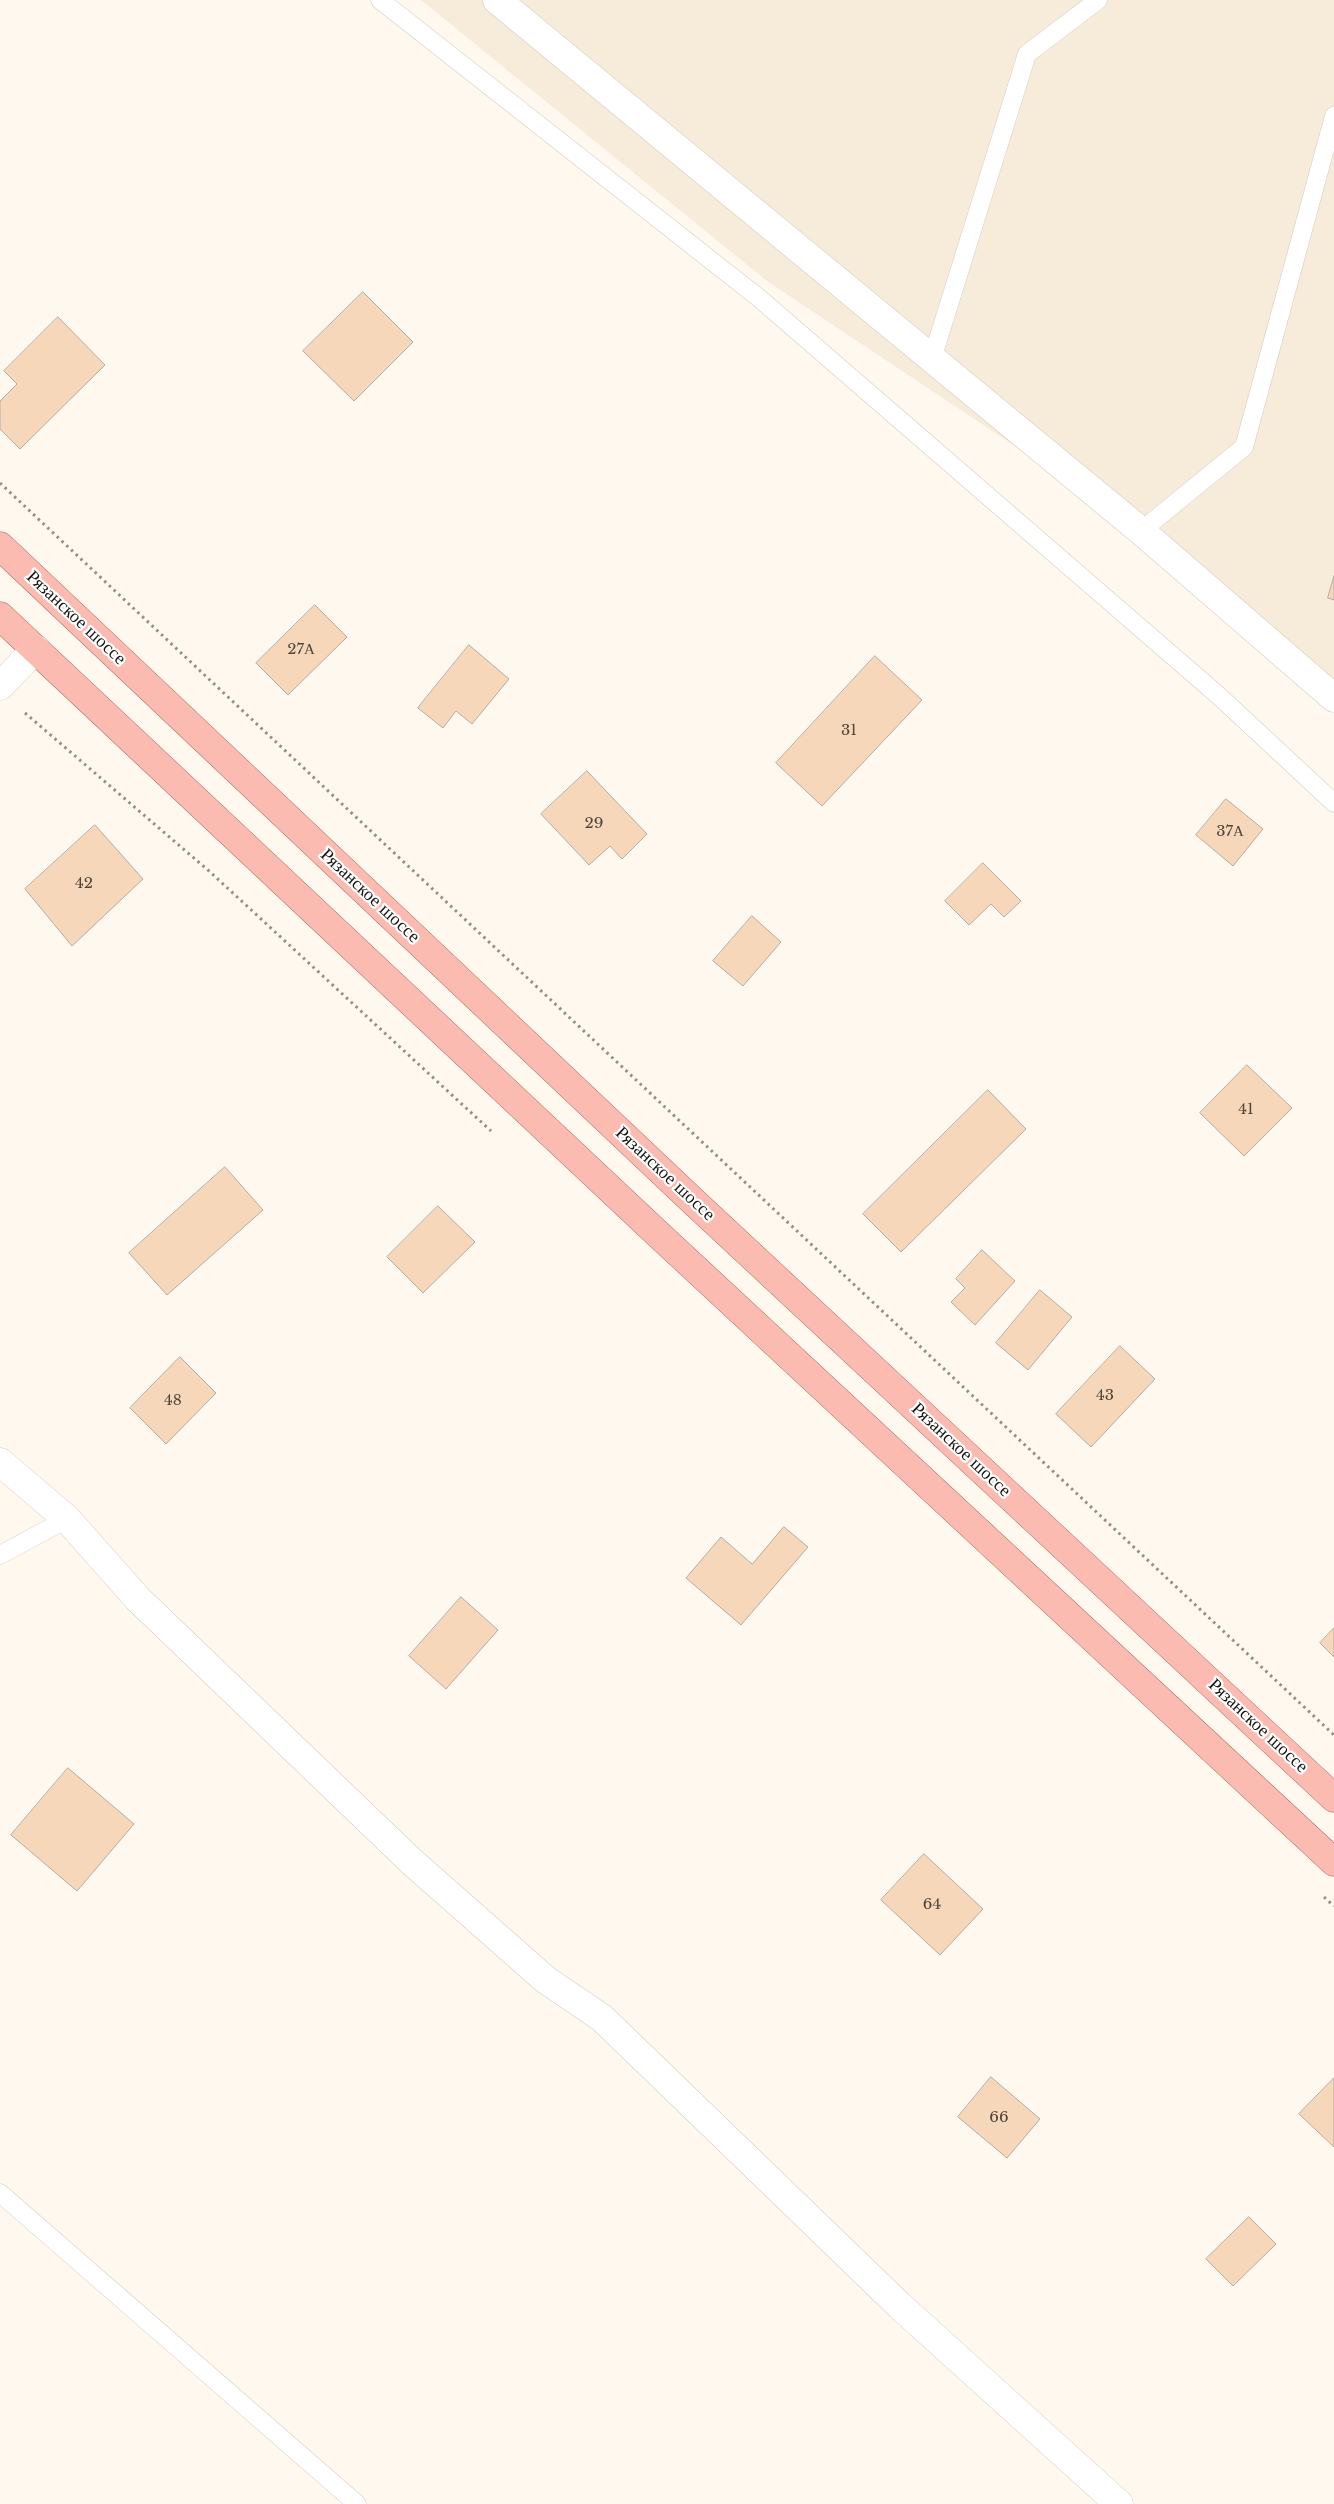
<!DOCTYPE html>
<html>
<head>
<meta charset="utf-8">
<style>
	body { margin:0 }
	canvas { display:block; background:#fef8ef }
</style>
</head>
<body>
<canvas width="1334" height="2504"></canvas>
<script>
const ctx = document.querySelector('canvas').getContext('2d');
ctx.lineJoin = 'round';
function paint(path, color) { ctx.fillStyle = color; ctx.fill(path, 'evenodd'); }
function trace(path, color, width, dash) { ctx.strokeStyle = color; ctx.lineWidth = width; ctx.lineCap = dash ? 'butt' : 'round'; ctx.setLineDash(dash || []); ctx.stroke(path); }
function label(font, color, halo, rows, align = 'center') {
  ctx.font = font + ' "Libre Baskerville",serif'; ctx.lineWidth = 4.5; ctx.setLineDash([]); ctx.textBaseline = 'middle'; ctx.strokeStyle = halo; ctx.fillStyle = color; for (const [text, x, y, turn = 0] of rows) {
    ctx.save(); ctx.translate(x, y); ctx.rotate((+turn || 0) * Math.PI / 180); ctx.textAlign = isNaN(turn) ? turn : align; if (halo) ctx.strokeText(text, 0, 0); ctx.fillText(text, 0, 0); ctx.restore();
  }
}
const built = new Path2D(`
	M421,0H1334V686L1207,574L767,281Z`);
const building = new Path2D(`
	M363,292L413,342L354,401L303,351Z
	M58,317L105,365L20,449L0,429V401L17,384L4,371Z
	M1334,576V600L1328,598Z
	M315,605L347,637L288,695L256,663Z
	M469,645L509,679L472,724L456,711L443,728L418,708Z
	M875,656L922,700L822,806L776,763Z
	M587,771L647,834L622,859L610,846L589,865L541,814Z
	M1226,799L1263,829L1233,866L1196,835Z
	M95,825L143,879L72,946L25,889Z
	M983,863L1021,901L1004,917L991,904L969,925L945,901Z
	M752,916L781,942L743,986L713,961Z
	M1247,1065L1292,1108L1244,1156L1200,1113Z
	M988,1090L1026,1129L901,1252L863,1214Z
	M225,1167L263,1210L167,1295L129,1253Z
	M438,1206L475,1242L423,1293L387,1257Z
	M982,1250L1015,1281L975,1325L951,1302L965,1288L956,1279Z
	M1040,1290L1072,1317L1028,1370L996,1343Z
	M1120,1346L1155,1379L1091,1447L1056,1414Z
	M180,1357L216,1393L166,1444L130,1408Z
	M784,1527L808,1547L741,1625L686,1578L721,1537L752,1564Z
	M461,1597L498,1630L446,1689L409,1656Z
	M1334,1628V1657L1320,1643Z
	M68,1768L134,1824L77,1891L11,1835Z
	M924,1854L983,1909L940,1955L881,1900Z
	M991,2077L1040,2119L1007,2158L958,2117Z
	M1334,2078V2147L1299,2114Z
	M1249,2217L1276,2244L1233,2286L1206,2259Z`);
const path = new Path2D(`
	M0,483L1334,1735
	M25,713L209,871L491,1131
	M1324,1897L1334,1906`);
const lane = new Path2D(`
	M380,0L759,298L1219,696L1334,803
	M932,359L1027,54L1098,0
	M1141,531L1244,447L1334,116
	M0,1555L67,1519
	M0,2193L357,2504`);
const street = new Path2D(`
	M497,0L1141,531L1334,698
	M0,686L36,649
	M0,1462L67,1519L138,1599L412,1862L546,1980L602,2018L900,2306L1119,2504`);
const primary = new Path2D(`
	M0,546L696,1204L1334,1798
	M0,616L659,1235L1334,1862`);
const numberNames = [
	["27А",301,650],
	["31",849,731],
	["29",594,824],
	["37А",1230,832],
	["42",84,884],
	["41",1246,1110],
	["43",1105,1396],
	["48",173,1401],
	["64",932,1905],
	["66",999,2118]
];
const streetNames = [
	["Рязанское шоссе",76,618,43],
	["Рязанское шоссе",370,896,43],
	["Рязанское шоссе",665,1174,43],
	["Рязанское шоссе",961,1450,43],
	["Рязанское шоссе",1258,1726,43]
];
paint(built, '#f7ebd9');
paint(building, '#f7d7ba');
trace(building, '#b5aba2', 1);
trace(lane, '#d4cdc2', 19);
trace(street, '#d4cdc2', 29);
trace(primary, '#aa6357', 29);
trace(path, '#938f88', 3, [2.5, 4]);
trace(lane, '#fff', 18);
trace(street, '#fff', 28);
trace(primary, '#fbbbb1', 28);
label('15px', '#4e453a', null, numberNames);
label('18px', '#161410', '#fff', streetNames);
</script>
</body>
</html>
